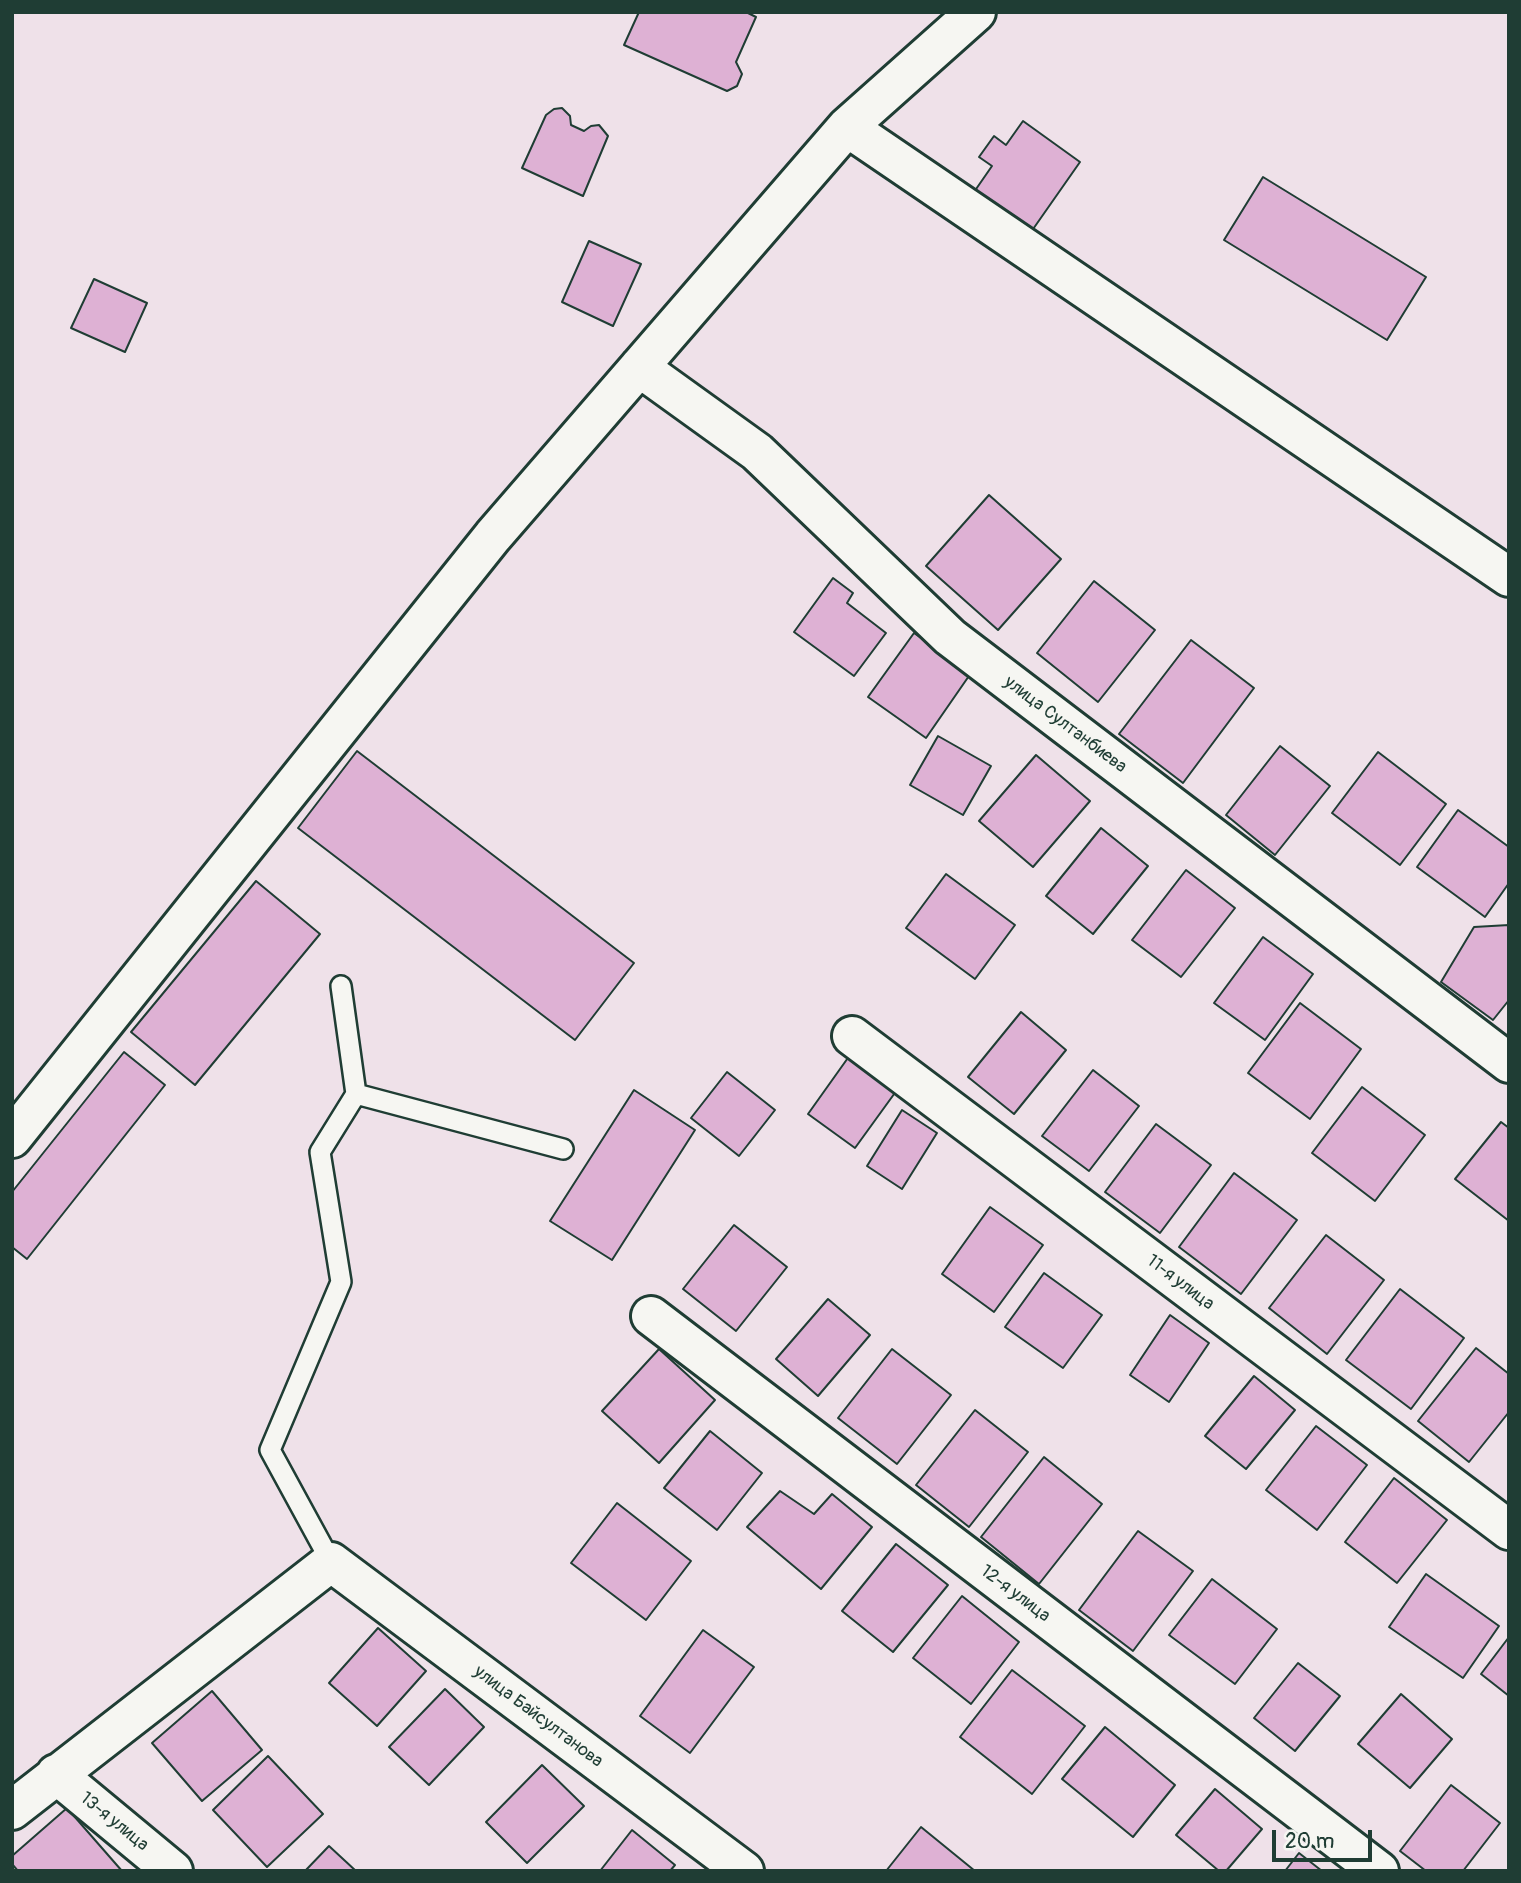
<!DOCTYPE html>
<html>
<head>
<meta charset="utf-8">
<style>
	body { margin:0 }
	#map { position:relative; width:1521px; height:1883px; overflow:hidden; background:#efe1e9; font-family:Pangolin,sans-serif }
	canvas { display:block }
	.frame { position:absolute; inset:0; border:14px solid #1f3d34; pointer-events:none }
	.scale { position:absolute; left:1272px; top:1830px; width:100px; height:32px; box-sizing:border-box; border:4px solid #1f3d34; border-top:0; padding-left:9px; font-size:21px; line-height:24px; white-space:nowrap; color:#1f3d34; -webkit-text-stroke:5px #f6f6f2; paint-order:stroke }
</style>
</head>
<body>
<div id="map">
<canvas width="1521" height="1883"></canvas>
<div class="frame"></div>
<div class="scale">20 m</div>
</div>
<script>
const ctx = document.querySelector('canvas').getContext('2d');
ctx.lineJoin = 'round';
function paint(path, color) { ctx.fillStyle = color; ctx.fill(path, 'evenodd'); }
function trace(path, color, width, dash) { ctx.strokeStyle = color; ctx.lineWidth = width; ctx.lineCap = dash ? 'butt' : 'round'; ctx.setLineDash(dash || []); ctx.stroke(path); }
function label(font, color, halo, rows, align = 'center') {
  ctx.font = font + ' Pangolin,sans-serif'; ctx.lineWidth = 6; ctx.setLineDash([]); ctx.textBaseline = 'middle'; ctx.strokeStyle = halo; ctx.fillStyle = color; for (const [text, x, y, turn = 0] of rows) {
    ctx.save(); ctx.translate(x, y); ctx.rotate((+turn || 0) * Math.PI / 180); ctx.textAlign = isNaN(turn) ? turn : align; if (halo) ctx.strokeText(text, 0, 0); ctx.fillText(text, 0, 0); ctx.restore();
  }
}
const building = new Path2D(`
	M639,12H746L756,17L736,62L742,74L737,86L727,91L624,45Z
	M562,108L570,116L571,125L584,131L591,126L599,125L608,136L583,196L522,168L546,115L554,109Z
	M1023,121L1080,162L1031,232L974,192L992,166L979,157L994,136L1006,145Z
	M1263,177L1426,277L1387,340L1224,240Z
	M589,241L641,264L613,326L562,302Z
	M94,279L147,303L125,352L71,328Z
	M989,495L1061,559L998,630L926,566Z
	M833,578L853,593L847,603L886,633L854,676L794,632Z
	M1094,581L1155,630L1098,702L1037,653Z
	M914,633L971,673L926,738L868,697Z
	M1191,640L1254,688L1183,783L1119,734Z
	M938,736L991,766L963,815L910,785Z
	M1280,746L1330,786L1275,855L1226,815Z
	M357,751L634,963L575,1040L298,828Z
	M1378,752L1446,804L1400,865L1332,813Z
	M1036,755L1090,801L1033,867L979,821Z
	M1458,810L1509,847V883L1485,917L1417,867Z
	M1101,828L1148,866L1093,934L1046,896Z
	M1186,870L1235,908L1181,977L1132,940Z
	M946,874L1015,925L975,979L906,928Z
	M256,881L320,934L195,1085L131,1032Z
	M1509,925V1000L1493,1020L1441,982L1474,927Z
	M1263,937L1313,974L1265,1040L1214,1003Z
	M1300,1003L1361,1049L1310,1119L1248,1073Z
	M1021,1012L1066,1050L1014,1114L968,1077Z
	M124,1052L165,1085L27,1259L12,1247V1192Z
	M850,1055L897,1090L855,1148L808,1114Z
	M1093,1070L1139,1106L1089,1171L1042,1136Z
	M727,1072L775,1110L739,1156L691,1118Z
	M1362,1087L1425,1135L1375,1201L1312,1153Z
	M634,1090L695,1130L612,1260L550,1221Z
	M902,1110L937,1133L902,1189L867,1166Z
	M1501,1122L1509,1128V1221L1455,1179Z
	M1156,1124L1211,1165L1160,1233L1105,1192Z
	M1234,1173L1297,1220L1241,1294L1179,1247Z
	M990,1207L1043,1245L994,1312L942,1274Z
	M734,1225L787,1267L736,1331L683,1289Z
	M1326,1235L1384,1280L1327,1354L1269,1308Z
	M1044,1273L1102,1315L1063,1368L1005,1327Z
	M1400,1289L1464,1338L1411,1409L1346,1360Z
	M828,1299L870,1335L818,1396L776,1359Z
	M1170,1315L1209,1343L1169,1402L1130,1375Z
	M1476,1348L1509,1374V1412L1469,1462L1418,1421Z
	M659,1349L715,1400L659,1463L602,1411Z
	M892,1349L951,1395L897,1464L838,1418Z
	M1254,1376L1295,1410L1246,1469L1205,1436Z
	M975,1410L1028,1452L969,1527L916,1485Z
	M1316,1426L1367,1465L1317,1530L1266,1490Z
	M710,1431L762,1473L717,1530L664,1488Z
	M1044,1457L1102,1504L1039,1584L981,1537Z
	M1394,1478L1447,1520L1397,1583L1345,1542Z
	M780,1491L814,1514L832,1494L872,1527L821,1589L747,1527Z
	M617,1503L691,1561L646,1620L571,1563Z
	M1138,1531L1193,1571L1133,1651L1079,1610Z
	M896,1544L948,1585L893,1652L842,1611Z
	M1426,1574L1499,1626L1463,1678L1389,1627Z
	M1212,1579L1277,1629L1235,1684L1169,1635Z
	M962,1596L1019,1642L971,1704L913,1658Z
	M378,1628L426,1671L377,1726L329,1683Z
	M703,1630L754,1667L690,1753L640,1716Z
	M1509,1637V1696L1481,1674Z
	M1298,1663L1340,1696L1295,1751L1254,1718Z
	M1012,1670L1085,1726L1032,1794L960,1737Z
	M445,1689L484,1727L429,1785L389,1747Z
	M212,1691L262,1750L202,1801L152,1743Z
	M1401,1694L1452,1739L1410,1788L1358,1744Z
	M1105,1727L1175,1785L1133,1837L1062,1779Z
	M268,1756L323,1814L267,1867L213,1810Z
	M542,1765L584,1806L527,1863L486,1822Z
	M1451,1785L1500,1823L1463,1871H1426L1400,1851Z
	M1215,1789L1262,1829L1226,1871H1219L1176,1835Z
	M67,1808L122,1871H18L12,1864V1856Z
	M921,1827L975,1871H886Z
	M632,1830L675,1865L670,1871H600Z
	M329,1846L356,1871H305Z
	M1299,1853L1322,1871H1285Z`);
const lane = new Path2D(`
	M356,1094L563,1149
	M331,1562L270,1450L341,1282L320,1152L356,1094L341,986`);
const street = new Path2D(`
	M847,127L1509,577
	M639,367L757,452L950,637L1509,1063
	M852,1036L1509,1530
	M12,1138L493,536L847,127L976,12
	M651,1316L1379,1871
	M56,1774L173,1871
	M12,1810L331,1562L744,1871`);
const streetNames = [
	["улица Султанбиева",1065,725,37],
	["11-я улица",1180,1283,37],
	["12-я улица",1015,1594,37],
	["улица Байсултанова",538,1717,37],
	["13-я улица",114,1822,39]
];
paint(building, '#deb1d4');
trace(building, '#1f3d34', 2);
trace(lane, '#1f3d34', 24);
trace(street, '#1f3d34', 44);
trace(lane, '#f6f6f2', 19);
trace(street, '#f6f6f2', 38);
label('18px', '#1f3d34', '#f6f6f2', streetNames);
</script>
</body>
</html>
